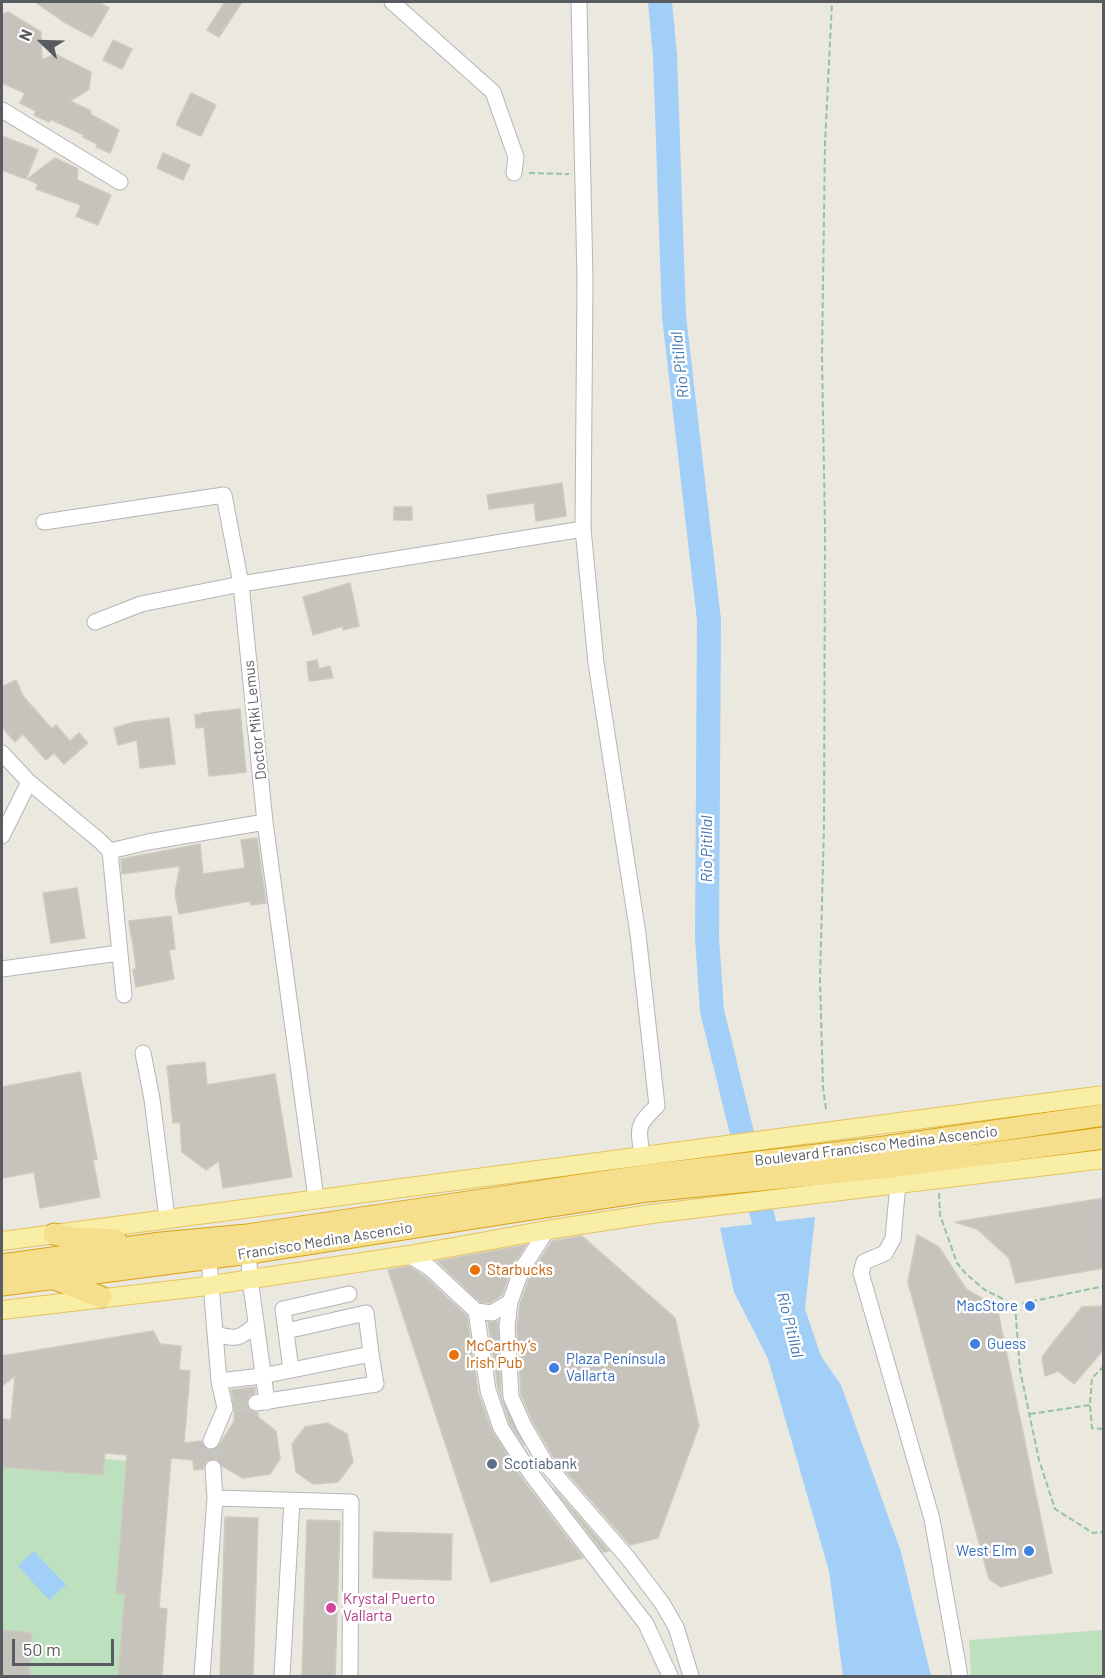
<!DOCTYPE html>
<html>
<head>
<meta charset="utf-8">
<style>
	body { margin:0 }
	#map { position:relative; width:1105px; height:1678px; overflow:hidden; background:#eae8df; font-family:Barlow,sans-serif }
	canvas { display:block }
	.frame { position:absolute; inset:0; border:3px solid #585b5f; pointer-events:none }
	.north { position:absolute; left:12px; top:12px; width:60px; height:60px; -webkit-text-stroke:4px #fff; paint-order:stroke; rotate:293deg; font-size:16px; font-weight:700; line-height:24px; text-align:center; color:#585b5f }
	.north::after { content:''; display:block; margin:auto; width:21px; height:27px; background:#585b5f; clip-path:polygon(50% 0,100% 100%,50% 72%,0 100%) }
	.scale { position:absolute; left:12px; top:1639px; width:102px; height:27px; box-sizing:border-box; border:3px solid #585b5f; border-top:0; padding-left:8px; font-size:18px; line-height:21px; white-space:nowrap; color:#585b5f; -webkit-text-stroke:4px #fff; paint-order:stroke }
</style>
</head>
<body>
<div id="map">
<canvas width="1105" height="1678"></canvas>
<div class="frame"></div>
<div class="north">N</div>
<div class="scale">50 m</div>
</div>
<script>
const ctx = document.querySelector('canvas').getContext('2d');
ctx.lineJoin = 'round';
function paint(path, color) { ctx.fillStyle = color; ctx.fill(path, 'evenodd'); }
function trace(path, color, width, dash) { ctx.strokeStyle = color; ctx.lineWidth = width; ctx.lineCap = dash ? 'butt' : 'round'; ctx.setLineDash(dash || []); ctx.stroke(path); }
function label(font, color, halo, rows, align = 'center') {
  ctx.font = font + ' Barlow,sans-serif'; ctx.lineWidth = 5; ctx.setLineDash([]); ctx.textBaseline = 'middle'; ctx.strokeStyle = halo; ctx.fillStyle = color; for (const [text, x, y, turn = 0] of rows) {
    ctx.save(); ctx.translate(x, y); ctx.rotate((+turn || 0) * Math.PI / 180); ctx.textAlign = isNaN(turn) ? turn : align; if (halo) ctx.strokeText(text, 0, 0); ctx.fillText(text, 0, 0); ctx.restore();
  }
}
const green = new Path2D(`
	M104,1459L127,1461L117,1593L137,1594L118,1676H2V1674L29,1676L32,1633L2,1630V1467L103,1475Z
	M1103,1630V1676H971L969,1640Z`);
const water = new Path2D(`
	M815,1217L805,1309L821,1356L841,1385L901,1552L931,1676H843L829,1571L768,1359L734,1292L720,1228Z
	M34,1551L66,1585L49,1600L18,1566Z`);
const river = new Path2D(`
	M660,2L665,56L674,316L709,620L707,938L712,1011L772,1255`);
const building = new Path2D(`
	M35,2H98L109,8L92,37L64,22Z
	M225,2H242L219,37L207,30Z
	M8,12L41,32L42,60L55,54L91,72L89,89L70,101L91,111L90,114L119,130L110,153L96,147L97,144L83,137L84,135L50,119L49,122L34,115L36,111L20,103L25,93L2,83V15Z
	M113,40L132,49L122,69L103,60Z
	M191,93L216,105L201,136L176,125Z
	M2,136L38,150L26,179L2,170Z
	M163,153L190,165L183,180L157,168Z
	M55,158L78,169L77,180L111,195L98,225L76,216L81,205L36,189L38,184L27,179Z
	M562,483L566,516L536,521L534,503L489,509L487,495Z
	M394,507H412V520H394Z
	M350,583L359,626L343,630V626L313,635L303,597Z
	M317,660L319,669L330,666L333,678L309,681L307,662Z
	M16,680L23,696L52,729L56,725L70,741L79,733L88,743L64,764L54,753L46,760L23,734L15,742L2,727V687Z
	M240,709L246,772L209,776L204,727L196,728L195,715L203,714L202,713Z
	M169,718L175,764L140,768L137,740L118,745L114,728L135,722Z
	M257,838L266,903L251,905L250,901L179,914L175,893L180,866L122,874L121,859L200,844L203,874L245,868L241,840Z
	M77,888L85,938L51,943L43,893Z
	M171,916L175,949L169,950L174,979L136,987L133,970L136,969L132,937H131L129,921Z
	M205,1062L207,1085L275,1074L292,1177L223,1188L219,1161L206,1170L182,1152L180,1122L173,1123L167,1066Z
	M80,1072L97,1159L93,1160L100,1197L40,1208L34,1172L2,1178V1087Z
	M1104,1198V1268L1016,1283L1009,1258L977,1229L955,1222Z
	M917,1235L939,1247L966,1289L997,1307L1052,1573L1001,1587L989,1579L908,1282Z
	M582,1236L675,1318L699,1426L658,1538L630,1545L554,1458L533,1422L521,1395L517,1326L520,1304L531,1273L552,1241Z
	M526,1245L513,1265L502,1295L490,1303L480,1302L437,1261Z
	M409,1266L424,1276L467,1316L478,1392L492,1431L523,1480L583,1558L491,1582L388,1270Z
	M1104,1306V1349L1074,1384L1058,1371L1045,1376L1042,1357L1055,1340L1082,1307Z
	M498,1321L501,1398L524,1445L510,1424L498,1388L488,1322Z
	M153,1331L160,1344L181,1346L179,1370L190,1371L184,1443L201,1441L207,1450L213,1451L217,1448L234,1422L235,1406L231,1390L255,1387V1393L249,1396L247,1405L249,1410L258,1413V1417L276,1431L280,1459L270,1474L243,1478L222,1466L217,1459L208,1460L205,1463L203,1469L194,1470L193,1460L171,1458L159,1608L167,1609L162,1677H118L125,1593H116L127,1455L105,1453L103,1475L2,1467V1419L11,1420L15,1376L2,1386V1356Z
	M327,1423L347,1434L353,1462L338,1482L313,1484L296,1472L292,1444L305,1427Z
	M554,1488L609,1551L603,1552Z
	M225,1517L258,1518L253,1677H220Z
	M307,1520L340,1521L335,1677H302Z
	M374,1532L452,1534L451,1580L373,1578Z
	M2,1630L32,1633L29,1676L2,1674Z`);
const minorTunnel = new Path2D(`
	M233,1407L256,1403
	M211,1441L213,1468`);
const path = new Path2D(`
	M529,173L569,174
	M826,1109L823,1087L820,979L824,827L825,528L822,357L825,143L832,2
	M939,1193L940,1215L957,1263L966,1274L985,1290L1015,1305L1104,1286
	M1015,1305L1020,1370L1039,1460L1055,1509L1093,1533L1104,1532
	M1104,1366L1092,1378L1090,1405L1092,1428L1104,1429
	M1030,1414L1090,1405`);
const minor = new Path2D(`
	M392,2L493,92L516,157L514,173
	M579,2L585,279L583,529L596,663L638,934L657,1106C636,1126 638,1127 642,1155
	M2,110L120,182
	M44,522L224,495L241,584L141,604L95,622
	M2,753L29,782L100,841L110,851L148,842L265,822
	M2,836L29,782
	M110,851L124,995
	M2,969L119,953
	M143,1053L152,1099L167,1218
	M898,1183L893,1239L885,1253L864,1262L861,1273L932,1519L960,1676
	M316,1198L265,822L241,584L583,529
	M547,1230L522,1269L510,1302L507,1326L511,1397L524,1426L546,1464L628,1558L662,1603L676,1627L691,1676
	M248,1244L250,1279L267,1402
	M208,1248L219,1381L225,1408L211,1441
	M409,1255L430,1268L476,1311L488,1390L501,1428L531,1474L646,1624L670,1676
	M476,1311L492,1313L510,1302
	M286,1331L366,1313L371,1354
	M215,1334C235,1339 240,1340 256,1324
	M291,1370L283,1309L349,1294
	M219,1381L262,1376L371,1354L376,1384L256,1403
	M215,1498L351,1502L350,1676
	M202,1676L215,1498L213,1468
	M282,1676L292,1501`);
const major = new Path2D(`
	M2,1241L1104,1095
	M2,1310L199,1287L409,1255L547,1230L651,1214L1104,1159`);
const highway = new Path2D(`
	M54,1234L73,1238L116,1240
	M2,1265L161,1243L247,1235L649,1175L884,1147L1104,1115
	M57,1280L101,1297
	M2,1285L257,1252L648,1191L881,1168L1104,1138`);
const markers = [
	[475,1270,6,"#e8710a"],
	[1030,1306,6,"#3f7fe0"],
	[975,1344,6,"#3f7fe0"],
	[454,1355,6,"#e8710a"],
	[554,1368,6,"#3f7fe0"],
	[492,1464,6,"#5c6f8a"],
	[1029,1551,6,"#3f7fe0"],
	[331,1608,6,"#d1479c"]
];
const streetNames = [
	["Doctor Miki Lemus",255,720,-96],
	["Boulevard Francisco Medina Ascencio",876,1146,-7],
	["Francisco Medina Ascencio",325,1241,-9]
];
const foodNames = [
	["Starbucks",487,1270],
	["McCarthy’s",466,1346],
	["Irish Pub",466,1363]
];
const shopNames = [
	["MacStore",1018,1306],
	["Guess",987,1344,"left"],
	["Plaza Península",566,1359,"left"],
	["Vallarta",566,1376,"left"],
	["West Elm",1017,1551]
];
const serviceNames = [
	["Scotiabank",504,1464]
];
const hotelNames = [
	["Krystal Puerto",343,1599],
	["Vallarta",343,1616]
];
const waterNames = [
	["Rio Pitillal",680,365,-96],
	["Rio Pitillal",707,849,-90],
	["Rio Pitillal",790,1325,76]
];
paint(green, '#bde1be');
paint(water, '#a2cff8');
trace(river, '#a2cff8', 24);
paint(building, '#c6c2bc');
trace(building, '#cecabe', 1.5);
trace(minorTunnel, '#c6c5bf', 15, [15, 8]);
trace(minor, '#b2b5b9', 17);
trace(major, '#e6c45d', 20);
trace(highway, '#daa210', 23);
trace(path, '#97c1a4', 2, [6, 3]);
trace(minor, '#fff', 15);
trace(major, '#f9eea6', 18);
trace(highway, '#f5de8c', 21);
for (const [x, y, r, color] of markers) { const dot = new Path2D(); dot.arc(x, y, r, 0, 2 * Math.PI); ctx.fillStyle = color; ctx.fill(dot); trace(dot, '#fff', 2); }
label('15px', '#585b5f', '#fff', streetNames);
label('15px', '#c56008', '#fff', foodNames, 'left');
label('15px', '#366cbe', '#fff', shopNames, 'right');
label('15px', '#4e5e75', '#fff', serviceNames, 'left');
label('15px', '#b23c85', '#fff', hotelNames, 'left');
label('italic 16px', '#4476b1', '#fff', waterNames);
</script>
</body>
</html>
